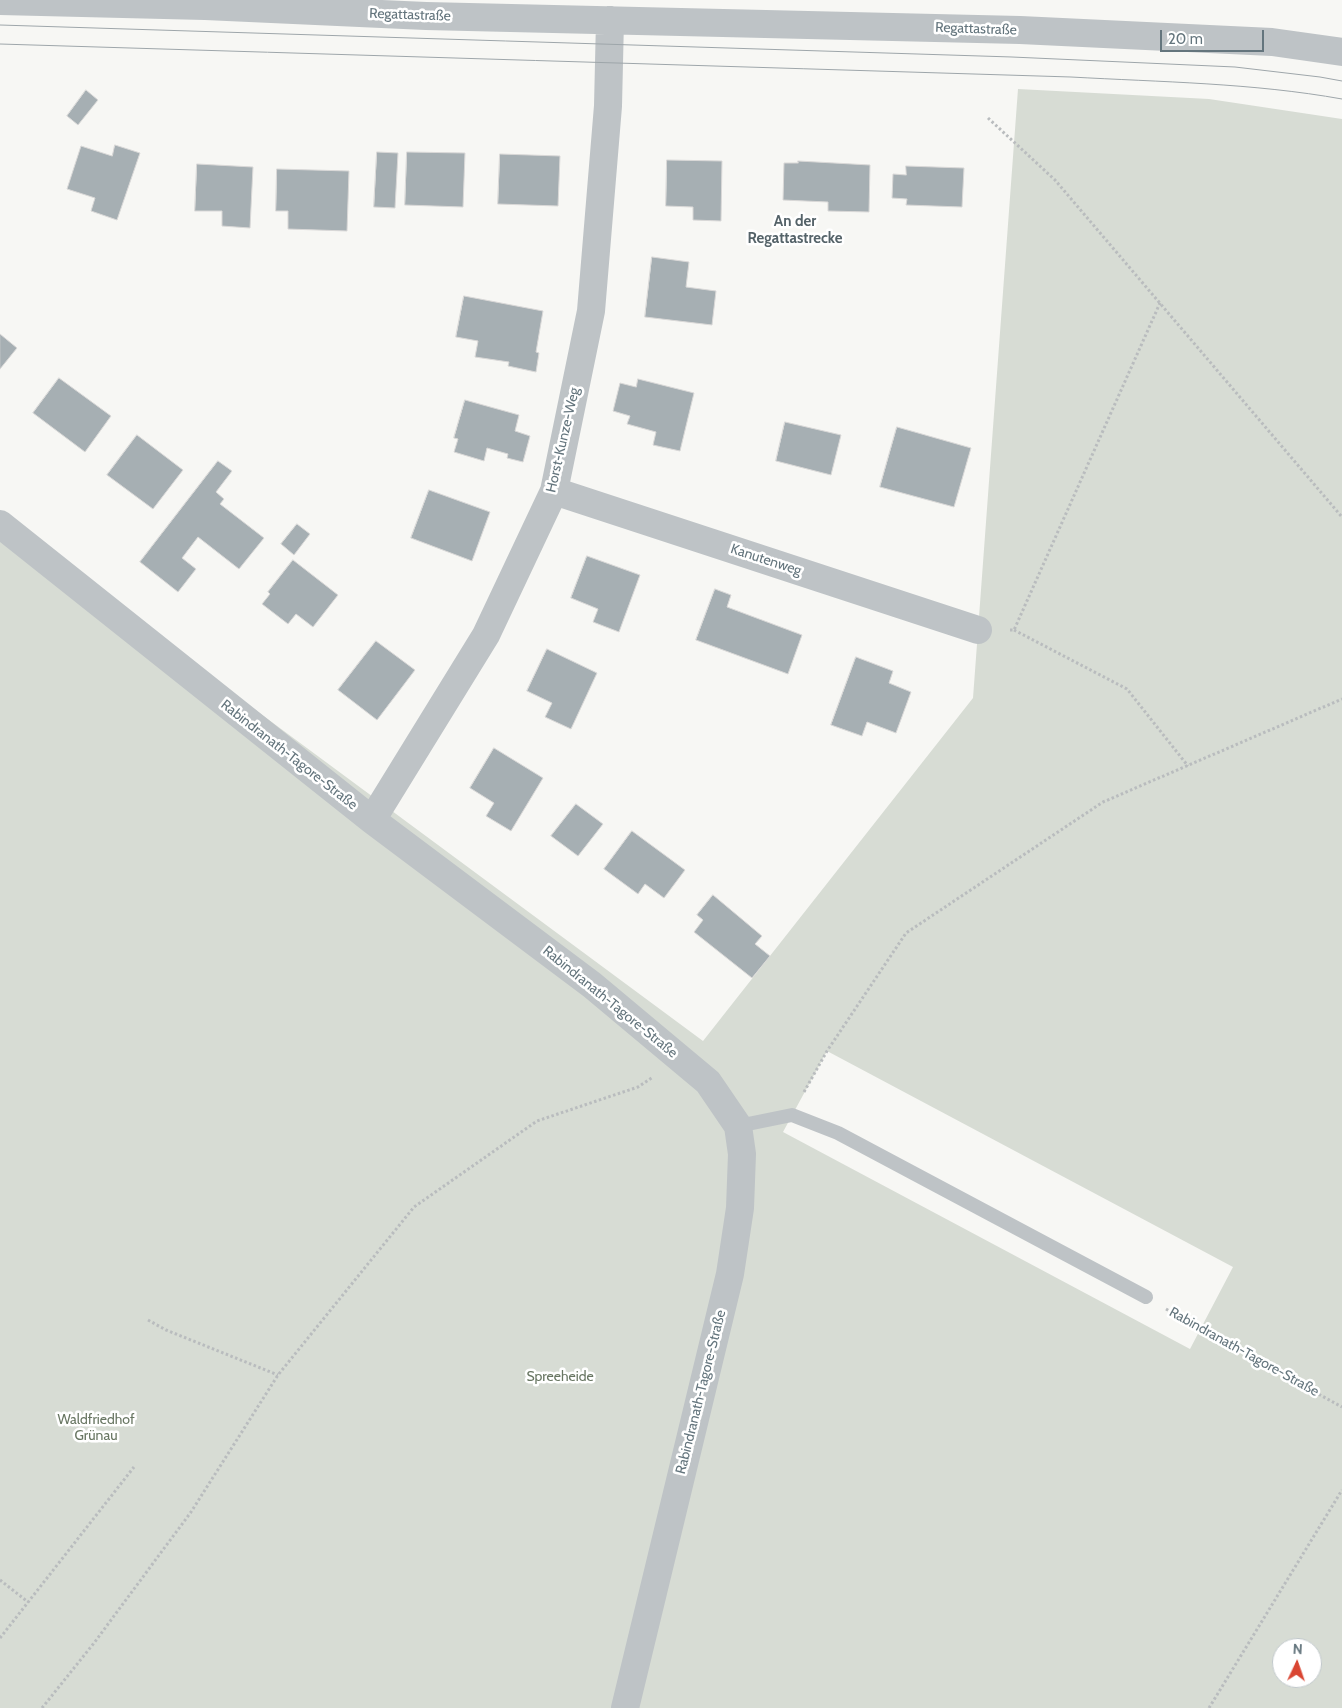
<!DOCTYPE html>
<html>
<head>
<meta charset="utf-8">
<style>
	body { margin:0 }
	#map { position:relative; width:1342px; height:1708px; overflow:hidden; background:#f7f7f4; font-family:Cabin,sans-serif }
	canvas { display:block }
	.north { position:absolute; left:1272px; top:1638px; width:50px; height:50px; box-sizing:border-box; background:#fff; border:1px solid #c1c8cb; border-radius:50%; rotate:3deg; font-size:14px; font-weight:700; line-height:20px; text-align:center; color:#64757d }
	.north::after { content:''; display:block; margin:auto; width:18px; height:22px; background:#d94532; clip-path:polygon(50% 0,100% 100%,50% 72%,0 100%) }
	.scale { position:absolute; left:1160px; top:30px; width:104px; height:22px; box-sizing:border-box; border:2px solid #64757d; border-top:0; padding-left:6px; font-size:15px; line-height:18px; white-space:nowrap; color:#64757d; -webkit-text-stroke:4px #fff; paint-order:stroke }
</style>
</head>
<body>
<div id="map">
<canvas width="1342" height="1708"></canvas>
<div class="north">N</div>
<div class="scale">20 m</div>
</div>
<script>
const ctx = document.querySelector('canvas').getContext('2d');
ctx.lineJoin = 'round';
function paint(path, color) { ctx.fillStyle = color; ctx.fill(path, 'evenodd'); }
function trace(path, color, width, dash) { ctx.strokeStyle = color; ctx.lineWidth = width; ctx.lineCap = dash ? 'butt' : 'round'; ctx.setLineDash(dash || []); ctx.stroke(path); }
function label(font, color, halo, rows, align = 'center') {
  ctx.font = font + ' Cabin,sans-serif'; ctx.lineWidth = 5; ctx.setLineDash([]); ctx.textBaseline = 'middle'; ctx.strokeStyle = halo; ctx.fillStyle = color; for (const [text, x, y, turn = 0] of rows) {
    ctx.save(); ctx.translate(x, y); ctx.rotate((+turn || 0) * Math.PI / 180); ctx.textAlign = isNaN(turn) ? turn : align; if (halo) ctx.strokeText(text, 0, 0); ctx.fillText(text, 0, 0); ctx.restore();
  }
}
const green = new Path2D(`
	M1018,89L1209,99L1342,119V1708H0V521L703,1041L973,698ZM827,1051L1233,1267L1190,1349L783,1132ZM1282,1648H1312V1678H1282Z`);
const building = new Path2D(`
	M86,90L98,100L78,125L67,116Z
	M115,145L140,153L117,220L91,211L95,198L67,189L81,146L112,156Z
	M377,152L398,153L395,208L374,207Z
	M407,152L465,153L463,207L405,205Z
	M500,154L560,156L558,206L498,204Z
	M667,160L722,161L721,221L693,220V207L666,206Z
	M798,161L870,165L869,212L828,211V202L783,200L784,163H798Z
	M197,164L253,167L250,228L222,226V211H195Z
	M906,166L964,168L962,207L906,205L907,199L892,198L893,174L906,175Z
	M277,169L349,171L347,231L288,229V211H276Z
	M652,257L689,262L686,287L716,291L712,325L645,317Z
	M464,296L543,311L536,352L539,353L536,372L508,366L509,362L475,357L478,341L456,337Z
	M0,334L17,348L0,369Z
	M59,378L111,416L85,452L33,413Z
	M638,379L694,393L680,451L653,445L656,432L627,424L630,416L613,411L620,383L636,387Z
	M465,400L519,415L515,431L530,436L523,462L507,458L508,454L487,448L484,461L454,452L458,439L454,438Z
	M785,422L841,435L831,475L776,461Z
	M897,427L971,448L954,507L880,487Z
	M137,435L183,470L153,509L107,475Z
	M218,461L232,471L216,492L224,499L220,504L264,538L239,569L198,537L182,558L196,569L178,592L140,562Z
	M429,490L490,512L472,561L411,538Z
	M297,524L310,534L294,555L281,544Z
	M587,556L640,575L619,632L593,622L598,609L571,598Z
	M293,560L338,595L313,627L296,614L288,624L262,604L270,594L268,592Z
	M715,589L731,595L727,607L802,635L788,674L696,640Z
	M376,641L415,670L377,720L338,690Z
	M547,649L597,673L571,729L545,717L552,703L527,691Z
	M856,657L893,671L889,683L911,692L896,733L867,722L862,736L831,725Z
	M494,748L543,778L511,831L486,816L494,803L470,788Z
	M576,804L603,824L578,856L551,836Z
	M632,831L685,870L664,898L645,884L638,894L604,869Z
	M713,895L762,936L755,944L770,956L752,978L694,932L703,920L697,915Z`);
const path = new Path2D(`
	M988,118L1055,180L1342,517
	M1010,630H1014L1160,303
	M1014,630L1127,689L1188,766
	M804,1092L827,1051L906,933L1103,802L1342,699
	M1166,1309L1200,1329L1342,1407
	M148,1320L166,1330L278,1375
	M0,1580L28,1602
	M0,1638L134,1467
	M42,1708L94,1643L191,1512L278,1375L414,1207L537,1121L638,1087L653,1077
	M1209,1708L1342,1490`);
const lane = new Path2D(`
	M738,1126L792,1115L838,1133L1146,1297`);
const street = new Path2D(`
	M0,1L205,6L426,16L1020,30L1272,42L1342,52
	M554,491L978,630
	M0,524L372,820L592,985L708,1082L738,1126L742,1154L740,1208L730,1274L625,1708
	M372,820L486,635L554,491L591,311L608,106L610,20`);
const tram = new Path2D(`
	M0,25L1012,57L1235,67L1320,77L1342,81
	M0,44L1071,77C1161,82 1253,83 1342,99`);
const streetNames = [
	["Regattastraße",410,15,2],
	["Regattastraße",976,29,2],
	["Horst-Kunze-Weg",563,440,-77],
	["Kanutenweg",766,560,18],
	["Rabindranath-Tagore-Straße",289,755,38],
	["Rabindranath-Tagore-Straße",610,1002,39],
	["Rabindranath-Tagore-Straße",1244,1352,29],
	["Rabindranath-Tagore-Straße",701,1392,-76]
];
const parkNames = [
	["Spreeheide",560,1377],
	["Waldfriedhof",96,1420],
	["Grünau",96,1436]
];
const neighbourhoodNames = [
	["An der",795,222],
	["Regattastrecke",795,239]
];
paint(green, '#d7dcd4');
paint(building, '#a6afb3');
trace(building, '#d9d8d7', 1);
trace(path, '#b9bcbe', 3, [2.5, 2.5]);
trace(lane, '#bec3c6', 14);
trace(street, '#bec3c6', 28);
trace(tram, '#9ea6aa', 1);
label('14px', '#64757d', '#fff', streetNames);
label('14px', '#687662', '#fff', parkNames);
label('bold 15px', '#556369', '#fff', neighbourhoodNames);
</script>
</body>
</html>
